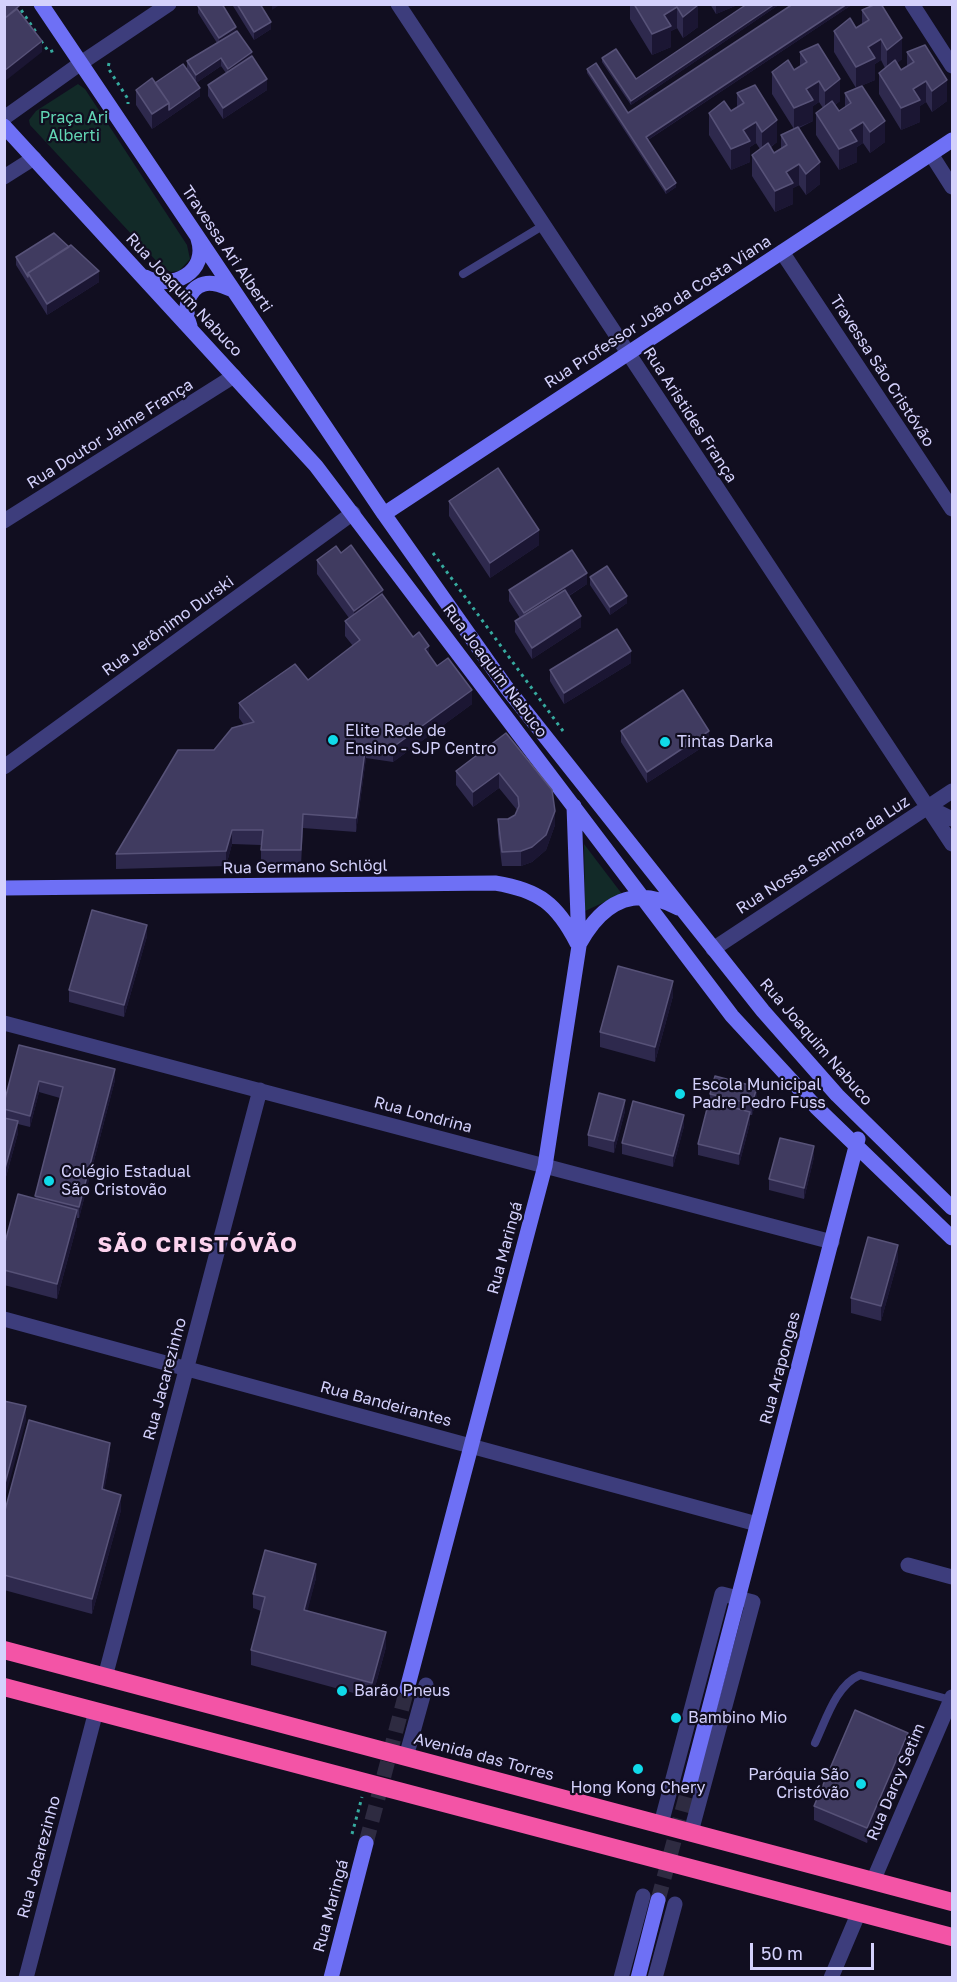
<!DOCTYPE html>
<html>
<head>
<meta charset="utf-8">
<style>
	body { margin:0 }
	#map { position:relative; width:957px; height:1982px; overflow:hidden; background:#110e20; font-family:"Golos Text",sans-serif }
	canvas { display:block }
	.frame { position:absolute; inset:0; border:6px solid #d4d1fc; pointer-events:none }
	.scale { position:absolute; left:750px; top:1943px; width:124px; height:27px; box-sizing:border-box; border:3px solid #d4d1fc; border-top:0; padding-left:8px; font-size:18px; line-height:21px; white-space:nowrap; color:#d4d1fc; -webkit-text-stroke:4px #110e20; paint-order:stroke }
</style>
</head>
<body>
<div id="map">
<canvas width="957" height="1982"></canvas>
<div class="frame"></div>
<div class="scale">50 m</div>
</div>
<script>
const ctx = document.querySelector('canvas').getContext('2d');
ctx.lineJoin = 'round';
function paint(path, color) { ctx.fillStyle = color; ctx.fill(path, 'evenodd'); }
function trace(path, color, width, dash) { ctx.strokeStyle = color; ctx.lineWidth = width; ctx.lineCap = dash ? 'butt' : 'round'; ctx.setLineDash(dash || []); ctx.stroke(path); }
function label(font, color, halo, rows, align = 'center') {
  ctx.font = font + ' "Golos Text",sans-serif'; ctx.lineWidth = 4.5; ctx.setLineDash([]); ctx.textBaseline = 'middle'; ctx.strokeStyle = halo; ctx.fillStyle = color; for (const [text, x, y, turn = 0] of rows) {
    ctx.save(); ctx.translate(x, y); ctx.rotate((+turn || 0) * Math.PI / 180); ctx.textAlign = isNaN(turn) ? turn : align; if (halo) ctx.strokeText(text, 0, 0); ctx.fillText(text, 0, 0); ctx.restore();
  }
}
const green = new Path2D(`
	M78,84L85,89L187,245L190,259L179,271L171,272L161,266L30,125L29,120L36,111Z
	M584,844L622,894L585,911Z`);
const secondaryTunnel = new Path2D(`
	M366,1843L407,1689
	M658,1900L689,1786`);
const path = new Path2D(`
	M17,4L38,35
	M41,41L49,52L55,50
	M109,63L108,68L128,99V104
	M433,553L563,731
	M352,1834L362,1797`);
const lane = new Path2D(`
	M463,274L544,225
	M815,1743C826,1720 836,1685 860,1675L951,1700`);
const street = new Path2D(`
	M398,4L952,844
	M912,4L952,66
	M4,118L81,63L169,4
	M931,154L952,187
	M4,177L34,158
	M782,252L952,509
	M4,521L234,376
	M4,767L353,513
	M928,807L952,819
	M713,949L952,791
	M4,1023L832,1242
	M4,1319L757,1524
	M908,1565L952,1577
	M105,1677L260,1090
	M406,1757L426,1685
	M661,1824L722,1594L753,1602L691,1832
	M873,1881L952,1697
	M26,1978L96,1711
	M621,1978L643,1896
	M655,1978L675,1904
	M831,1978L859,1912`);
const secondary = new Path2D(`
	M41,4L384,514L506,687L763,1011L837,1095L952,1208
	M4,126L316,466L732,1016L816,1107L952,1238
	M145,277C172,291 209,272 198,239
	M190,326C184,311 186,289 204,284C214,281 225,287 233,290
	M384,514L952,140
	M4,888L495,883C539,890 557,904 577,943
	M580,943C602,903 634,884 678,908
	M407,1689L545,1166L579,946L574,806
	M689,1786L858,1139
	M331,1978L366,1843
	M638,1978L658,1900`);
const highway = new Path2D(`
	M4,1650L952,1902
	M4,1687L952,1937`);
const wall = new Path2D(`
	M233,4H260L271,29L254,40L233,6Z
	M630,4H697L698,27L683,38L677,28L671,31V47L652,55L630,19Z
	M710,4H735V6L716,14Z
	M747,4H780L631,105L602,62V58L636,79Z
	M853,4L648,140L676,187L666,194L587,73V69L628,113Z
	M198,6L236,31L252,56L267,90L223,119L208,96V85L226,73L221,66L196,83L187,69V61L217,43L198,13Z
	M862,10L902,59L897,63L901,70L907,66V52L947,101L932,112L926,102L920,106V122L901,130L879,94V73L885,68L881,60L875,64V80L856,88L834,52V31L856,28L862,25Z
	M800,52L840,101L835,105L839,111L845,107V93L885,142L870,153L863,143L857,147V162L839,170L816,135V113L823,108L819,102L813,106V121L799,128L820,184L806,195L799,185L793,188V204L775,212L752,176V155L760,149L756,143L750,147V162L731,170L709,135V113L731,111L737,107V93L777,142L771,147L774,153L781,149V135L794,129L772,94V72L794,70L800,66Z
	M155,83L200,96L152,129L136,105V90Z
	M16,257L99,282L47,315L16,265Z
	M449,501L539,545L490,578L449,516Z
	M341,553L383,596L413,637L429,655L437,666L472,704L393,762L366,758L356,832L303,828L301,865L261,864V845L232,844L226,866L116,869V854L214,750L244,725L239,718V703L308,680L353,646L345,636V621L349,618L317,574V560Z
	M590,577L627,603L610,615L590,585Z
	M587,584L569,596L581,627L532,659L515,632V621L520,618L509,601V590Z
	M631,663L564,704L550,681V670Z
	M621,731L709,743L647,783L621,742Z
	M506,733L555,825L546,850L532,862L521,866H502L498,834V819H508L515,815L517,810L499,788L473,807L456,785V771Z
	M147,936L124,1017L69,1002V990Z
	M673,996L655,1062L600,1047V1032Z
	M19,1045L115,1080L79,1218H77V1225L57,1299L4,1285V1246L35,1199L60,1098L39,1092L30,1127L18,1124V1133L4,1184V1103Z
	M710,1094L757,1098L752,1115H750V1123L739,1165L698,1155V1144L710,1101Z
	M625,1111L614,1153L588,1146V1135Z
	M684,1126L673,1167L622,1154V1143Z
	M814,1157L804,1199L769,1190V1179Z
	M898,1260L881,1321L851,1313V1298Z
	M110,1458L104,1490L121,1510L92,1614L4,1590V1514Z
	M316,1578L307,1611L386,1647L372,1698L251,1665V1650L261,1611L253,1608V1594Z
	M908,1748L867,1843L814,1820V1806Z`);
const shadedWall = new Path2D(`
	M272,4H281L272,10Z
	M716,4H735V6L716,14Z
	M775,4H780L631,105V101Z
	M847,4H853L646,141V137Z
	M698,5V27L683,38V17Z
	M677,7V28L671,31V47L652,55V34L664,15Z
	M271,22V29L254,40V32Z
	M236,27V34L219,46V38Z
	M902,38V59L887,71V50Z
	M881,39V60L875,64V80L856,88V67L868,47Z
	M42,41V52L4,82V71Z
	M252,52V60L228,76V69Z
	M221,58V66L196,83V75Z
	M267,79V90L223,119V108Z
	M840,79V101L825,112V91Z
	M947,80V101L932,112V91Z
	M819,81V102L813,106V121L794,129V108L806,89Z
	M926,81V102L920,106V122L901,130V108L913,89Z
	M200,88V96L152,129V114L169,103Z
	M777,120V142L762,153V132Z
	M885,121V142L870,153V132Z
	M756,122V143L750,147V162L731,170V149L743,130Z
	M863,122V143L857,147V162L839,170V149L850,130Z
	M820,162V184L806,195V174Z
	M799,164V185L793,188V204L775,212V191L786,172Z
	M676,183V187L666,194V190Z
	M99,271V282L47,315V304Z
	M539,530V545L490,578V563Z
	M587,573V584L524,624V613Z
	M383,590V604L354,626V611Z
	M627,596V603L610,615V607Z
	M581,616V627L532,659V648Z
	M429,646V661L425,649Z
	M631,651V663L564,704V693Z
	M472,690V704L393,762V747Z
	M709,731V743L647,783V772Z
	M366,744V758L356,832V818Z
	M499,773V788L473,807V792Z
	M555,811V825L546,850L532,862L521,866V851Z
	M232,830V844L226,866V851Z
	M147,925V936L124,1017V1005Z
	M673,981V996L655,1062V1047Z
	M115,1069V1080L79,1218V1207Z
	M39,1081V1092L30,1127V1116Z
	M757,1087V1098L752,1115V1104Z
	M625,1100V1111L614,1153V1141Z
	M750,1112V1123L739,1165V1154Z
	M684,1115V1126L673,1167V1156Z
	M18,1121V1133L4,1184V1172Z
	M814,1146V1157L804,1199V1188Z
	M77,1210V1225L57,1299V1284Z
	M898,1245V1260L881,1321V1306Z
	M26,1406V1421L4,1502V1487Z
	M110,1443V1458L102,1504V1489Z
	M121,1495V1510L92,1614V1599Z
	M316,1564V1578L304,1625V1610Z
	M386,1632V1647L372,1698V1683Z
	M908,1733V1748L867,1843V1828Z`);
const building = new Path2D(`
	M4,4H17L19,6L5,18L4,17Z
	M199,4H222L236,27L219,38L198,6Z
	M237,4H260L271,22L254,32Z
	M634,4H697L698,5L683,17L677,7L664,15L671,26L652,34Z
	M747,4H775L631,101L602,58L616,49L636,79Z
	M793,4H847L646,137L676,183L666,190L587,69L596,63L628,113Z
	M876,4H881L902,38L887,50L881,39L868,47L875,58L856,67L834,31L850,18L856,28L869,20L862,10Z
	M17,9L42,41L4,71V19Z
	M237,31L252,52L228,69L221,58L196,75L187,61Z
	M818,44L840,79L825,91L819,81L806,89L813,100L794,108L772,72L788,60L794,70L807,62L800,52Z
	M925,45L947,80L932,91L926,81L913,89L920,100L901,108L879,73L895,60L901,70L914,62L907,52Z
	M252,56L267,79L223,108L208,85Z
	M183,64L200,88L169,110V103L155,83Z
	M152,78L169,103L152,114L136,90Z
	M755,85L777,120L762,132L756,122L743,130L750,141L731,149L709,113L724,101L731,111L744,103L737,93Z
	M862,86L885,121L870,132L863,122L850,130L857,141L839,149L816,113L832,101L839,111L851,103L845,93Z
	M798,127L820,162L806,174L799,164L786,172L793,183L775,191L752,155L768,143L774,153L787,145L781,135Z
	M54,233L69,247L28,273V277L16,257Z
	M71,245L99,271L47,304L28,273Z
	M498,468L539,530L490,563L449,501Z
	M351,545L383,590L354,611L317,560L336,546L341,553Z
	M572,550L587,573L524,613L509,590Z
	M607,566L627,596L610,607L590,577Z
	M565,590L581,616L532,648L515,621Z
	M382,594L413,637L419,632L429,646L425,649L437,666L448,658L472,690L393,747L366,744L356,818L303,814L301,850H261L263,830H232L226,851L116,854L178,750H214L232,728L254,722L239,703L295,664L308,680L360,640L345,621Z
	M617,629L631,651L564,693L550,670Z
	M683,690L709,731L647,772L621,731Z
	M506,733L552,790L555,811L546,835L532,847L521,851L502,852L498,819H508L515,815L519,806L518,797L499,773L473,792L456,771Z
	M92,910L147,925L124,1005L69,990Z
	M618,966L673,981L655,1047L600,1032Z
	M19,1045L115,1069L79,1207L35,1196L63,1087L39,1081L30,1116L4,1109V1103Z
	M715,1076L757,1087L752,1104L710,1094Z
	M599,1093L625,1100L614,1141L588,1135Z
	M633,1101L684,1115L673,1156L622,1143Z
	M709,1101L750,1112L739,1154L698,1144Z
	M4,1118L18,1121L4,1172Z
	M780,1138L814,1146L804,1188L769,1179Z
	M18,1194L77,1210L57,1284L4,1270V1246Z
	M868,1237L898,1245L881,1306L851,1298Z
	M4,1401L26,1406L4,1487Z
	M29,1420L110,1443L102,1489L121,1495L92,1599L4,1575V1514Z
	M265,1550L316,1564L304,1610L386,1632L372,1683L251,1650L265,1597L253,1594Z
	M855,1710L908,1733L867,1828L814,1806Z`);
const markers = [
	[333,740,6,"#10dae9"],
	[665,742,6,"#10dae9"],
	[680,1094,6,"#10dae9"],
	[49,1181,6,"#10dae9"],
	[342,1691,6,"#10dae9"],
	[676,1718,6,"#10dae9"],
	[638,1769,6,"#10dae9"],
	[861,1784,6,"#10dae9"]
];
const parkNames = [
	["Praça Ari",74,118],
	["Alberti",74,136]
];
const streetNames = [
	["Travessa Ari Alberti",227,249,56],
	["Rua Joaquim Nabuco",184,295,47],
	["Rua Professor João da Costa Viana",658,312,-33],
	["Travessa São Cristóvão",882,371,57],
	["Rua Aristides França",690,415,57],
	["Rua Doutor Jaime França",110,434,-32],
	["Rua Jerônimo Durski",168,626,-36],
	["Rua Joaquim Nabuco",495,671,53],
	["Rua Nossa Senhora da Luz",823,855,-33],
	["Rua Germano Schlögl",305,867,-1],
	["Rua Joaquim Nabuco",816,1042,49],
	["Rua Londrina",423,1115,15],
	["Rua Maringá",505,1248,-75],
	["Rua Arapongas",780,1368,-75],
	["Rua Jacarezinho",165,1379,-75],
	["Rua Bandeirantes",386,1404,15],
	["Avenida das Torres",484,1757,15],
	["Rua Darcy Setim",896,1782,-67],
	["Rua Jacarezinho",39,1857,-75],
	["Rua Maringá",331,1906,-75]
];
const poiNames = [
	["Elite Rede de",345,731],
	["Ensino - SJP Centro",345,749],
	["Tintas Darka",677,742],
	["Escola Municipal",692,1085],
	["Padre Pedro Fuss",692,1103],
	["Colégio Estadual",61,1172],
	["São Cristovão",61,1190],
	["Barão Pneus",354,1691],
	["Bambino Mio",688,1718],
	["Paróquia São",849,1775,"right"],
	["Cristóvão",849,1793,"right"],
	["Hong Kong Chery",638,1788,"center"]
];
const districtNames = [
	["SÃO CRISTÓVÃO",198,1245]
];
paint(green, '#122a28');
trace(secondaryTunnel, '#2e2b41', 15, [15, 8]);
trace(path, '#36aa9f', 3, [3, 4.5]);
trace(lane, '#3d3d7c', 8);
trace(street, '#3d3d7c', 15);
trace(secondary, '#6e70f5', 15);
trace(highway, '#f354a6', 18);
paint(wall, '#2e294d');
paint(shadedWall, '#1b1633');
paint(building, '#403b60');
trace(building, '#575278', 1.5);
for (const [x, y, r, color] of markers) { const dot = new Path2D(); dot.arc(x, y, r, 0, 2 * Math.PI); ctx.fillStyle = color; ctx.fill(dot); trace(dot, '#110e20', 2); }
label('16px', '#62d6b5', '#110e20', parkNames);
label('16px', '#d4d1fc', '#110e20', streetNames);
label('16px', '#d4d1fc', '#110e20', poiNames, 'left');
ctx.letterSpacing = '1.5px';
label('bold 22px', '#fcd3ee', '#110e20', districtNames);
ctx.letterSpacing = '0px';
</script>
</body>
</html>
